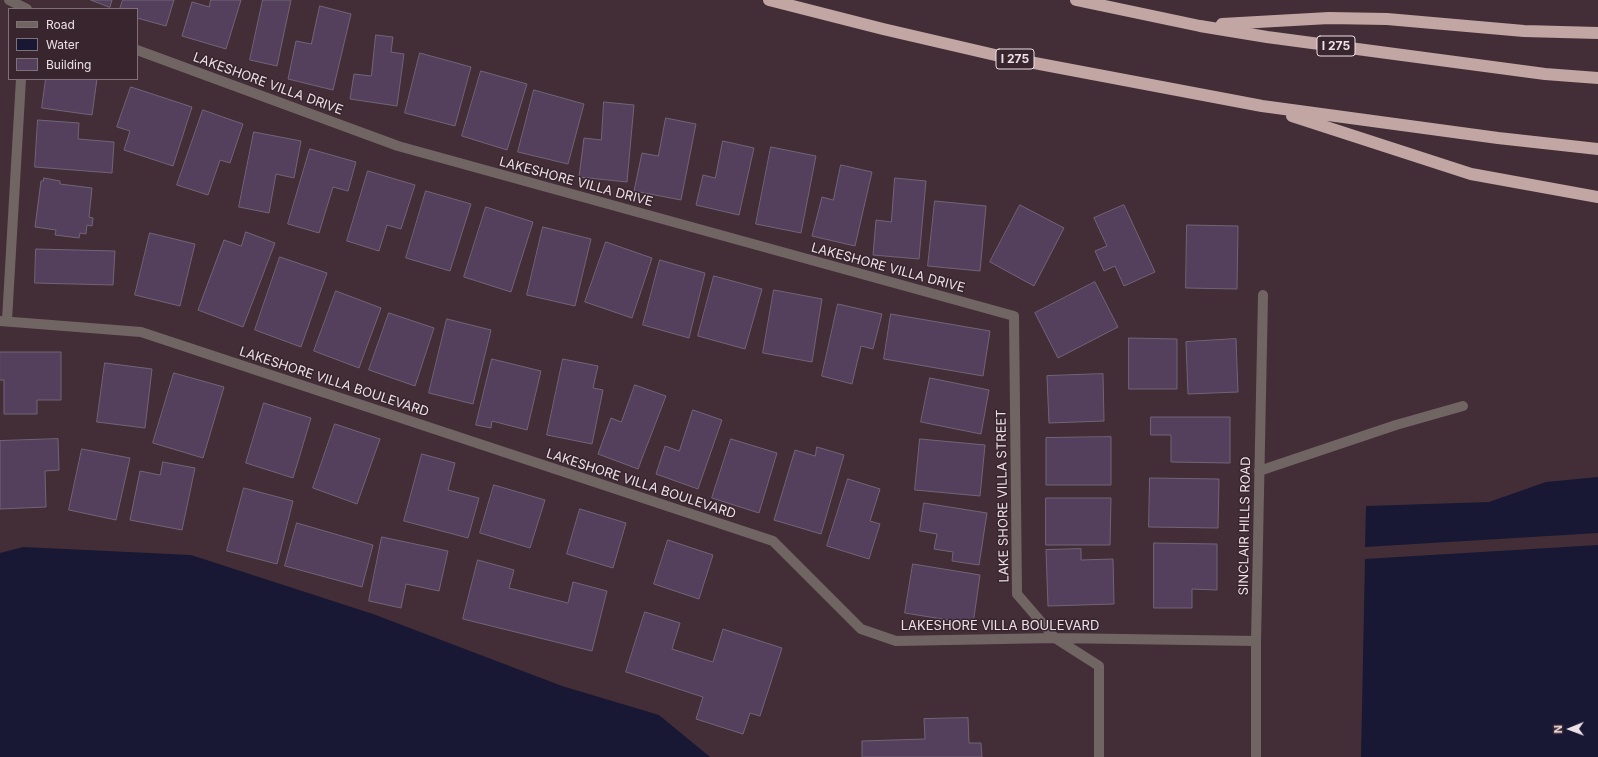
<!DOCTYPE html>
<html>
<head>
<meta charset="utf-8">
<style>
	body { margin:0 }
	#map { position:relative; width:1598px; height:757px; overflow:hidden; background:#432e38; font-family:Inter,sans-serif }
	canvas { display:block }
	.legend { position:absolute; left:8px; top:8px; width:130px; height:72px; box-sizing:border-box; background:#38252e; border:1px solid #807078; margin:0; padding:5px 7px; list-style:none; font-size:12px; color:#ede0e6 }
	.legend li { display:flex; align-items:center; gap:8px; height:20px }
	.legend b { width:20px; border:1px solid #807078 }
	.north { position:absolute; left:1550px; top:709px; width:40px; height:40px; -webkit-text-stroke:3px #38252e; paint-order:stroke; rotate:269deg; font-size:11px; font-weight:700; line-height:16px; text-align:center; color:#ede0e6 }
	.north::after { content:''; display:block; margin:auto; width:14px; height:18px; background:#ede0e6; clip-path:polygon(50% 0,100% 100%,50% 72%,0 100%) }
</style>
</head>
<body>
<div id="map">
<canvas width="1598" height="757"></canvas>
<ul class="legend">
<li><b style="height:5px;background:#716564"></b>Road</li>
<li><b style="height:11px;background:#181834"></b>Water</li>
<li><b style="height:11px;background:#54405d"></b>Building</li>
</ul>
<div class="north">N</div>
</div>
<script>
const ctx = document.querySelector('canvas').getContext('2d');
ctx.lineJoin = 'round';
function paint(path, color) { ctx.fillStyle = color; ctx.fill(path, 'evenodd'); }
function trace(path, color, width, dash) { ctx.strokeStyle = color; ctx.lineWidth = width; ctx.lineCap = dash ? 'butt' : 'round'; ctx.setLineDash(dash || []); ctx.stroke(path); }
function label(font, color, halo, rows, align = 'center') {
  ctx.font = font + ' Inter,sans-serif'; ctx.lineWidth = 3; ctx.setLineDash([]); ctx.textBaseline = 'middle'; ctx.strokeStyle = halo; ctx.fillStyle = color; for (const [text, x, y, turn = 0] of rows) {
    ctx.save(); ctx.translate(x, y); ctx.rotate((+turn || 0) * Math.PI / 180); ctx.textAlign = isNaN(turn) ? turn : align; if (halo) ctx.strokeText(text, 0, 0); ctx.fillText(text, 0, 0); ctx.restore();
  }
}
const water = new Path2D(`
	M1598,477V533L1365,547L1366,506L1489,502L1546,482Z
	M1598,545V757H1361L1365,559Z
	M23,547L191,555L373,614L562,686L659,715L710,757H0V553Z`);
const building = new Path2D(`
	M91,0H112L110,7Z
	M123,0H174L166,26L137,18V9H120Z
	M211,0H241L226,49L182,36L192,2L209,7Z
	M263,0H291L277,66L250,60Z
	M320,6L351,14L333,90L288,79L296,41L311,44Z
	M376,35L393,37L391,52L404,54L397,106L350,99L354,74L371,76Z
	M420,53L471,67L455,126L405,113Z
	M481,71L527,84L507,150L462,136Z
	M46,79H97L92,115L42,108Z
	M131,87L192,107L173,166L124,150L130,131L117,127Z
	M534,90L584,104L568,164L518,152Z
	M604,102L634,105L627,182L579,177L584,138L601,140Z
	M203,110L243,124L230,163L220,160L208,195L177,185Z
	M666,118L696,124L681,200L634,191L642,153L658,156Z
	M38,120L79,123L78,139L114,142L112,173L35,167Z
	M254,132L301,141L294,178L276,174L269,213L239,207Z
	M723,141L754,148L739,215L696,205L703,175L715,178Z
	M771,147L816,156L801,233L756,224Z
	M310,149L356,162L348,191L333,187L319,233L288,224Z
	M841,165L872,172L855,246L812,236L822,197L833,200Z
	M368,171L415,185L401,229L387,225L379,251L347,241Z
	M44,178L60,181V184L92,188L89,217L93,218L92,226L87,225L86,234L80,233L79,238L55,235L56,230L35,227L41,181H43Z
	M895,178L926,181L919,259L873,255L876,220L891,222Z
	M426,191L471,204L450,271L406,258Z
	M935,201L986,206L980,271L928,266Z
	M1020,205L1064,228L1034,286L990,262Z
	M1124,205L1155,272L1124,286L1115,266L1104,271L1095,251L1107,246L1094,218Z
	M486,207L533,222L511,292L464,277Z
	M1187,225L1238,226L1237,289L1186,288Z
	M543,227L591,239L575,306L527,295Z
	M246,232L275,243L243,327L198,310L224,240L241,246Z
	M150,233L195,244L180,306L135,295Z
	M606,242L652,258L632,318L585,302Z
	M36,249L115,251L113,285L35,283Z
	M280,257L327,273L301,347L255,330Z
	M660,260L705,273L689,338L643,325Z
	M714,276L762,289L745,349L698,336Z
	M1095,282L1118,327L1058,358L1035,313Z
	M774,290L822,299L812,362L763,353Z
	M336,291L381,308L359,368L314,351Z
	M838,304L882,314L873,349L861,346L852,384L822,376Z
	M389,313L434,328L415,386L369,370Z
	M891,314L990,331L983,376L884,359Z
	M447,319L491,330L473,404L429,393Z
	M1129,338L1177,339V389H1129Z
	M1236,339L1238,392L1188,394L1186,342Z
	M0,352H61V400H37V414H4V380H0Z
	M492,359L541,371L527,430L492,421L491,428L476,425Z
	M563,359L598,366L593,388L603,390L592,444L547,435Z
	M105,363L152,369L145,428L97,422Z
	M174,373L224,387L203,458L153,443Z
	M1103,374L1104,421L1049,423L1047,376Z
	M930,378L989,390L981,434L921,422Z
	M635,385L666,396L638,469L598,454L611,418L621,422Z
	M264,403L311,418L293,478L246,463Z
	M693,410L722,420L698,489L656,474L665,446L679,451Z
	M1151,417H1230V463L1171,462V435H1151Z
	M335,424L380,439L357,504L313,488Z
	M1111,437V485H1046V438Z
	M58,439L59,470L45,471L46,507L0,509V441Z
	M731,439L777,453L759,513L712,498Z
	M920,439L985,445L980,496L915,490Z
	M817,447L844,455L821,534L774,520L795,450L815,456Z
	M82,449L130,458L116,520L69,510Z
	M422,454L455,463L448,490L479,498L468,538L404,521Z
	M163,462L195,468L182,530L130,520L140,471L160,475Z
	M1150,478L1219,479L1218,528L1149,527Z
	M848,479L880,489L870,521L880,524L869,559L827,546Z
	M494,485L545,500L530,548L480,533Z
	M244,488L293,501L277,564L227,551Z
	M1046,498H1111L1110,545H1046Z
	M924,503L987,513L979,565L952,561L953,552L934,549L937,534L920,531Z
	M580,509L626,523L613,568L567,554Z
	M297,523L373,545L362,587L285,566Z
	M382,537L448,551L439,591L406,584L401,608L369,601Z
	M668,540L713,555L699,599L654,584Z
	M1154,543L1217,544V590L1192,589V608H1154Z
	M1081,549V560L1113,559L1114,604L1048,606L1046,550Z
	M478,560L514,570L509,588L568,603L573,582L607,591L592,651L463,619Z
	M913,564L980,575L973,624L905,613Z
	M645,612L680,623L672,649L713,662L723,629L782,648L760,716L750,713L743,734L696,719L703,697L626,672Z
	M968,718L969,743H981L982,757H862V741L925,739L924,719Z`);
const service = new Path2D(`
	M1259,471L1396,425L1463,406`);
const minor = new Path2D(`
	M9,0L27,9
	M137,50L398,146L1014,316L1017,594L1055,638L1099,666V757
	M7,320L21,79
	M0,321L141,332L773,541L861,629L896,641L1055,638L1256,641
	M1256,757V641L1263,295`);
const motorway = new Path2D(`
	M769,0L883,29L1008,58L1262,106L1498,138L1598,149
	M1076,0L1200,26L1267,37L1545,74L1598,78
	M1222,24L1329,18L1387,19L1524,31L1598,33
	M1292,116L1471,174L1598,197`);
const shields = [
	[1336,46,38],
	[1015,59,38]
];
const shieldNames = [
	["I 275",1336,46],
	["I 275",1015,59]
];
const streetNames = [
	["LAKESHORE VILLA DRIVE",268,84,20],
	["LAKESHORE VILLA DRIVE",576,182,15],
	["LAKESHORE VILLA DRIVE",888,268,15],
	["LAKESHORE VILLA BOULEVARD",334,382,18],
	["LAKESHORE VILLA BOULEVARD",641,484,18],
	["LAKE SHORE VILLA STREET",1003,496,-91],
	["SINCLAIR HILLS ROAD",1245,526,-89],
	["LAKESHORE VILLA BOULEVARD",1000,626]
];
paint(water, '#181834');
paint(building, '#54405d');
trace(building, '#716477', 1);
trace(service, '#716564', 10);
trace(minor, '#716564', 10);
trace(motorway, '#c2a6a4', 12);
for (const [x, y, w] of shields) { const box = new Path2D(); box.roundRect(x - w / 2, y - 10, w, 20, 3); ctx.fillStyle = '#38252e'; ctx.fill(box); trace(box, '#ede0e6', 1); }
label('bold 12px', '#ede0e6', null, shieldNames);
label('13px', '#ede0e6', '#38252e', streetNames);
</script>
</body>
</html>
